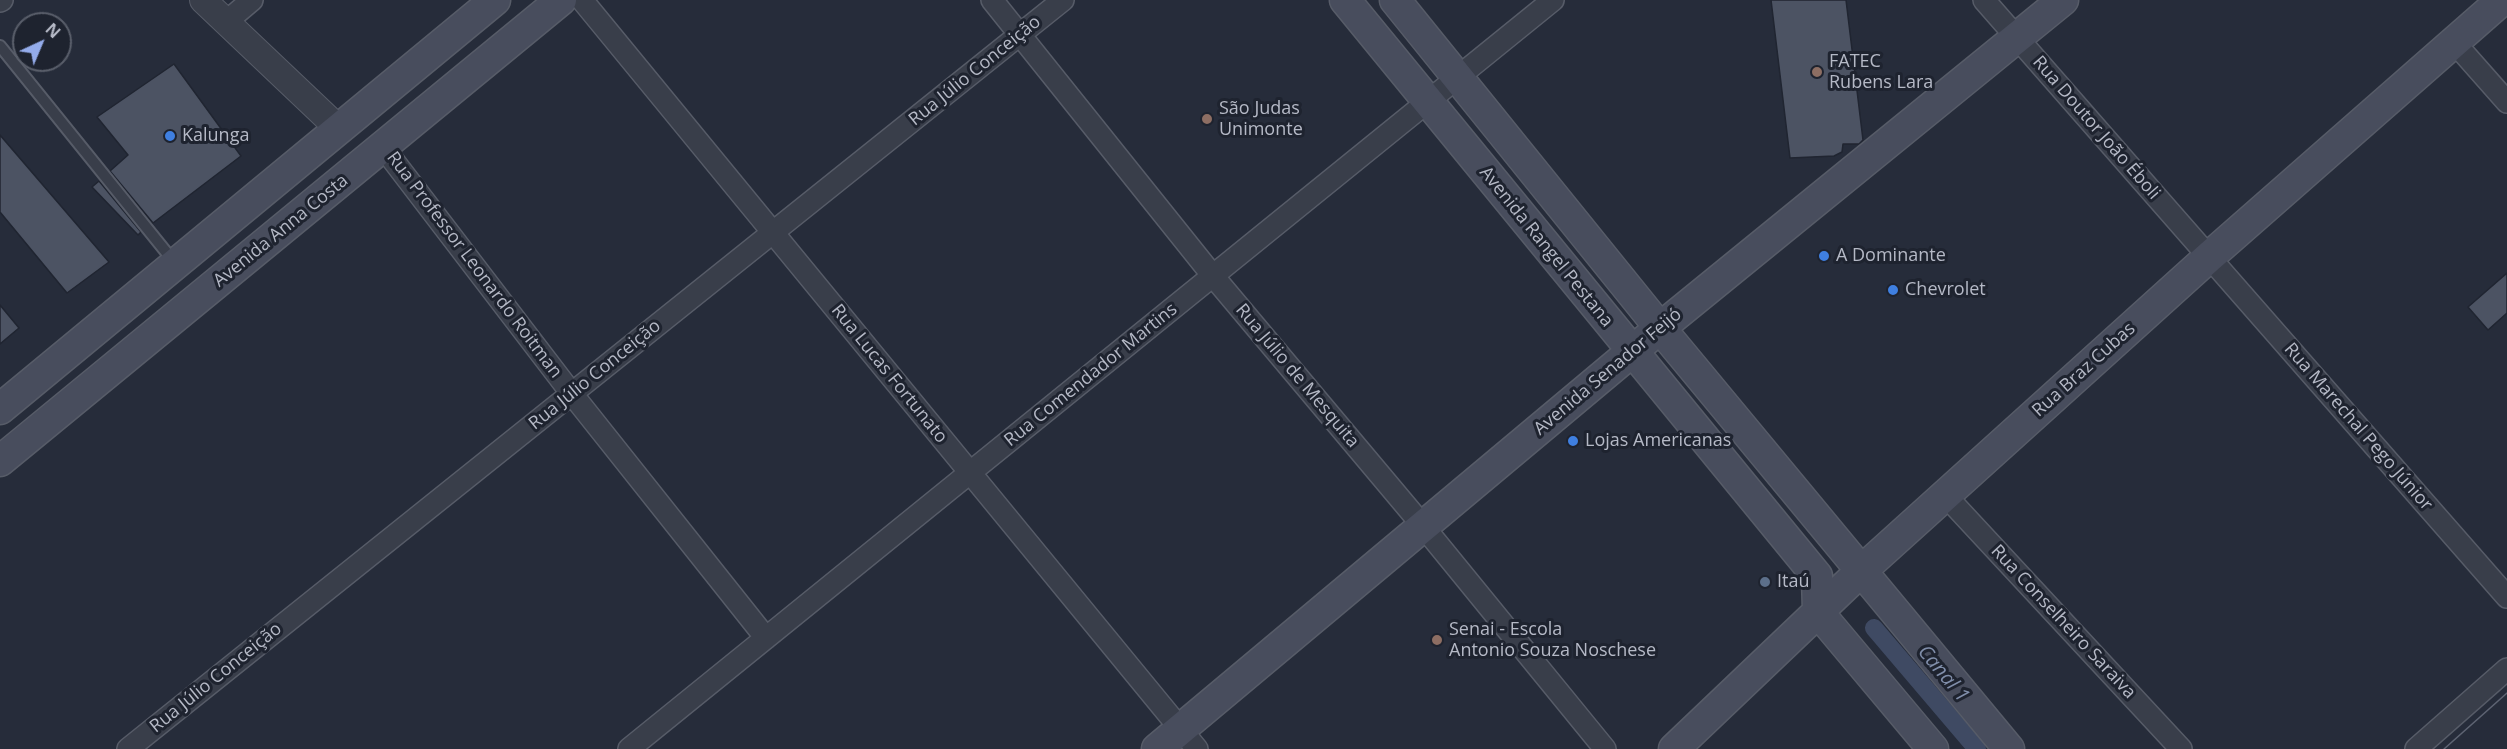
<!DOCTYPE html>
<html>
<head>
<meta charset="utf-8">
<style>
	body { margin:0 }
	#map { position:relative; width:2507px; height:749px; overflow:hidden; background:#262c3a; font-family:"Open Sans",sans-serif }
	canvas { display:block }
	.north { position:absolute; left:12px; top:12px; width:60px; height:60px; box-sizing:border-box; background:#1e232f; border:2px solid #5a5f6b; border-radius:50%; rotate:44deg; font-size:16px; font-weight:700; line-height:24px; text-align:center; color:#b5b9c6 }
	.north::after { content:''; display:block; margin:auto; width:21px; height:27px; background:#94aceb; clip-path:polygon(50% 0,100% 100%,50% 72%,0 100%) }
</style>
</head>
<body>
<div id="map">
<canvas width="2507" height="749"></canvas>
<div class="north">N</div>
</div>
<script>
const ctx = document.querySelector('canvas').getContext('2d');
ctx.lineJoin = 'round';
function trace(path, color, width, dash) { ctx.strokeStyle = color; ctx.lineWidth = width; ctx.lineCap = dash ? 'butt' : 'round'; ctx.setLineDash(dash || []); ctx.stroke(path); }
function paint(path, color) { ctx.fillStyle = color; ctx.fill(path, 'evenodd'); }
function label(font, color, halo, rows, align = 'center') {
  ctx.font = font + ' "Open Sans",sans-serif'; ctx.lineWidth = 6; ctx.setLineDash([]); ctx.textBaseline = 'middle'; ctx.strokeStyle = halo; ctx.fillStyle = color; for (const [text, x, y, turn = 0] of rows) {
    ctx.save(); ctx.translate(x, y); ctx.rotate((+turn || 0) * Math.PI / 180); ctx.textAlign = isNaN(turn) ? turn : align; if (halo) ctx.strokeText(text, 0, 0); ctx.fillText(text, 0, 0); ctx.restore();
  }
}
const canal = new Path2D(`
	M1874,628L1977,749`);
const building = new Path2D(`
	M1771,0H1846L1863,140L1859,144H1843L1842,152L1834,156L1790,158Z
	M174,64L241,156L153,223L110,171L128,155L97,117Z
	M0,135L109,262L67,293L0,212Z
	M99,181L141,232L138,235L92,187Z
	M2507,273V313L2488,330L2468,307Z
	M0,305L19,328L0,344Z`);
const service = new Path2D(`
	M0,46L175,263`);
const minor = new Path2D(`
	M582,0L1197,749
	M992,0L1213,276L1423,526L1605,749
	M1984,0L2507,597
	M0,1L2,0
	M226,22L252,0
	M2454,42L2507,102
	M383,147L572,394L766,638
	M1945,495L2181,749
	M128,749L1063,0
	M629,749L1553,0
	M2416,749L2507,669`);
const tertiary = new Path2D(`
	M203,0L339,129`);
const secondary = new Path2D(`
	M1345,0L1817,576L1818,612L1933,749
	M1395,0L1660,328L2009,749
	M0,409L495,0
	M0,461L561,0
	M1157,749L1660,328L2063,0
	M1674,749L1860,572L2209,257L2502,0`);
const tram = new Path2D(`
	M2444,749L2507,693`);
const markers = [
	[1817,72,6,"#8d6e63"],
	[1207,119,6,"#8d6e63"],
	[170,136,6,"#3f7fe0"],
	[1824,256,6,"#3f7fe0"],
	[1893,290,6,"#3f7fe0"],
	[1573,441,6,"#3f7fe0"],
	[1765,582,6,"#5c6f8a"],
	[1437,640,6,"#8d6e63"]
];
const poiNames = [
	["FATEC",1829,62],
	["Rubens Lara",1829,83],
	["São Judas",1219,109],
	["Unimonte",1219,130],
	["Kalunga",182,136],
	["A Dominante",1836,256],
	["Chevrolet",1905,290],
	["Lojas Americanas",1585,441],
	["Itaú",1777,582],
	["Senai - Escola",1449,630],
	["Antonio Souza Noschese",1449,651]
];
const streetNames = [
	["Rua Júlio Conceição",975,71,-39],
	["Rua Doutor João Éboli",2096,128,49],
	["Avenida Anna Costa",281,231,-39],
	["Avenida Rangel Pestana",1546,247,51],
	["Rua Professor Leonardo Roitman",474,265,53],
	["Rua Braz Cubas",2084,370,-42],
	["Avenida Senador Feijó",1608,372,-40],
	["Rua Lucas Fortunato",889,374,51],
	["Rua Júlio Conceição",595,375,-39],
	["Rua Comendador Martins",1091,375,-39],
	["Rua Júlio de Mesquita",1297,376,50],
	["Rua Marechal Pego Júnior",2358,427,49],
	["Rua Conselheiro Saraiva",2063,622,47],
	["Rua Júlio Conceição",216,678,-39]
];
const waterNames = [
	["Canal 1",1943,674,50]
];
trace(canal, '#3f4a63', 18);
paint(building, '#4c5363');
trace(building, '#202531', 1.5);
trace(service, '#575c68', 14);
trace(minor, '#575c68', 24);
trace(tertiary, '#575c68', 28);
trace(secondary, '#575c68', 33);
trace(service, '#393e4a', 10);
trace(minor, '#393e4a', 21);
trace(tertiary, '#393e4a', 26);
trace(secondary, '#484d5d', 30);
trace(tram, '#5e6473', 1.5);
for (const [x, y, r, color] of markers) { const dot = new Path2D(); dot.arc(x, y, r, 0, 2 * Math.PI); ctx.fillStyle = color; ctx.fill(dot); trace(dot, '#1e232f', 2); }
label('18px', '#b5b9c6', '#1e232f', poiNames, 'left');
label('18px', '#b5b9c6', '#1e232f', streetNames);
label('italic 20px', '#808eaa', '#1e232f', waterNames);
</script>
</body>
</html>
